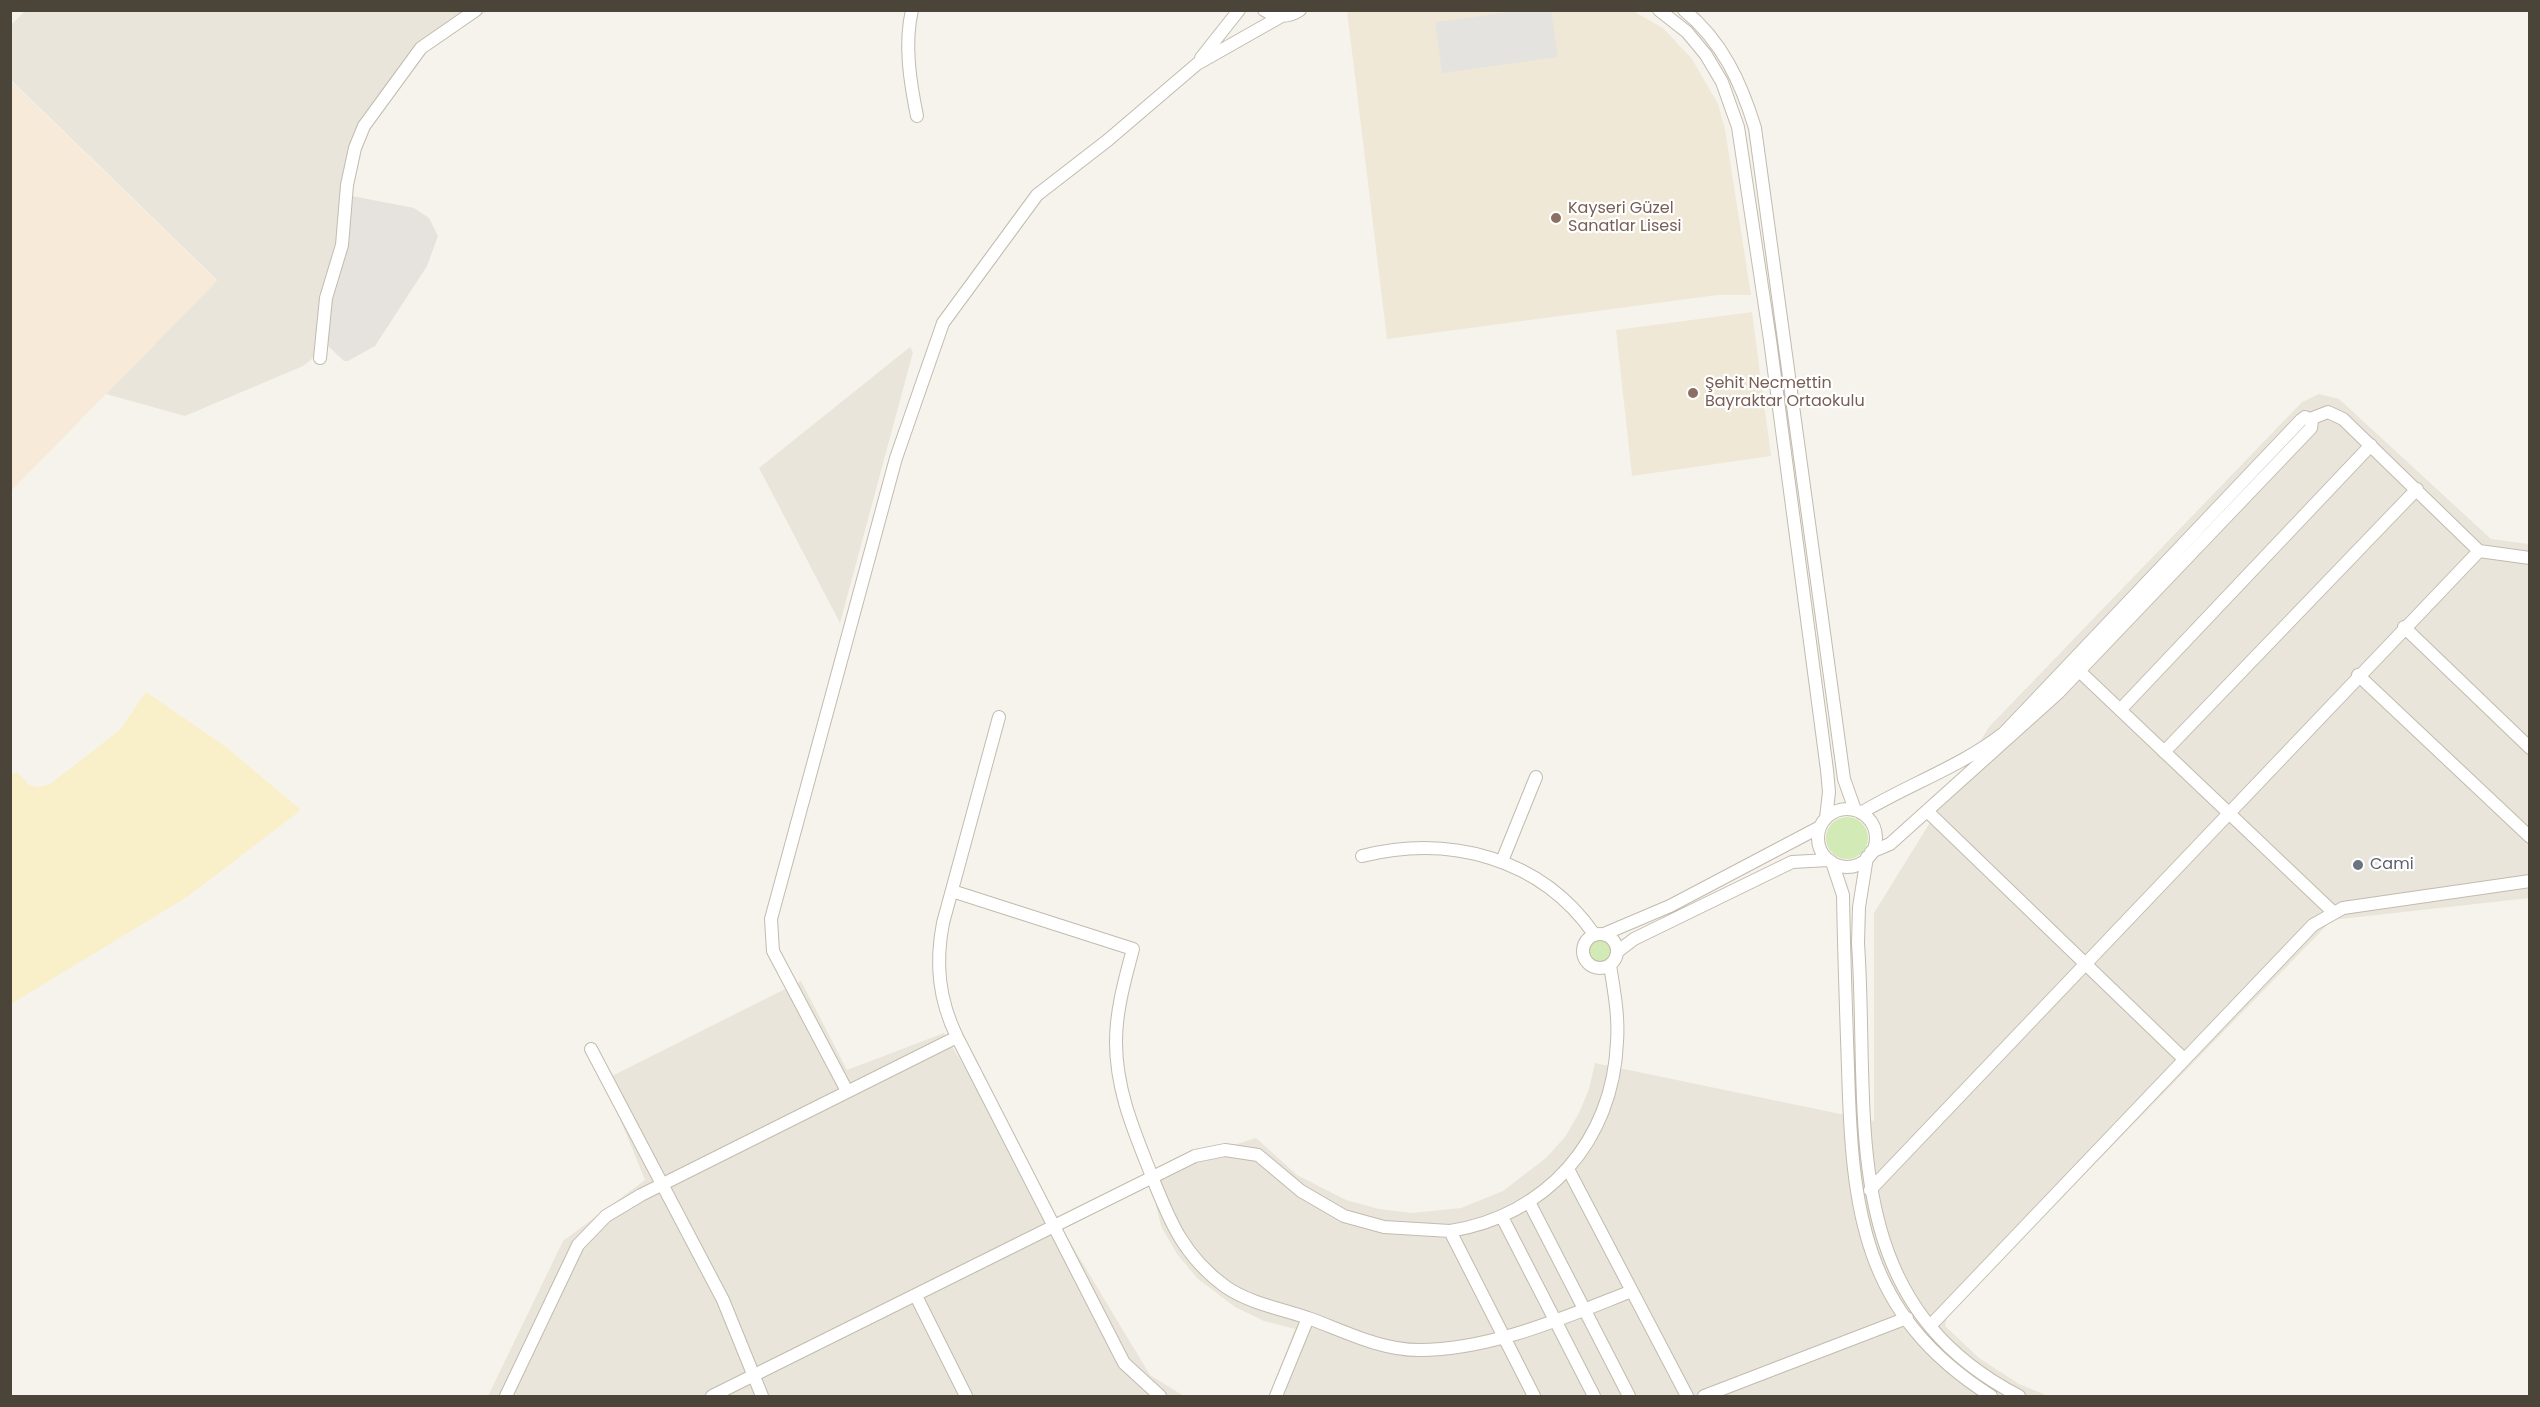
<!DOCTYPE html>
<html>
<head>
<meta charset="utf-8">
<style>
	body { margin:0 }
	#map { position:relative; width:2540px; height:1407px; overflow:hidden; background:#f6f3ec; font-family:Poppins,sans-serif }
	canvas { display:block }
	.frame { position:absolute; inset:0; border:12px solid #4b4439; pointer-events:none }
</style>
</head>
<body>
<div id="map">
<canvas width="2540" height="1407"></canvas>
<div class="frame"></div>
</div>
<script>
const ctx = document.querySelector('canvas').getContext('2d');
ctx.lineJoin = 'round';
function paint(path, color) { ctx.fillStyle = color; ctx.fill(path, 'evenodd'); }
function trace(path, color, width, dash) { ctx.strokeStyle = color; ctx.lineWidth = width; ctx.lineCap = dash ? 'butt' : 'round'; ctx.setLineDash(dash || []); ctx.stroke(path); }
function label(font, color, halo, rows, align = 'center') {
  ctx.font = font + ' Poppins,sans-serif'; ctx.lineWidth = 4.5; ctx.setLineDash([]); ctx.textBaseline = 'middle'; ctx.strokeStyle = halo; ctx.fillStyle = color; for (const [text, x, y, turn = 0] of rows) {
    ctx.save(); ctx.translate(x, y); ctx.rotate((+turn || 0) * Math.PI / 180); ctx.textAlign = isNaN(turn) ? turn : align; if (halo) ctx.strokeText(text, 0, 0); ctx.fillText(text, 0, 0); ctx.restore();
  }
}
const residential = new Path2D(`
	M26,10L487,11L429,49L418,60L371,127L359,154L353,182L347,247L329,309L328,346L303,366L185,416L106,394L217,280L11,80L10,26Z
	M910,347L913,352L840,623L759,468Z
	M2319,394L2339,399L2491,539L2529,544V898L2332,920L1948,1315L1945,1326L1979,1358L2019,1384L2048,1396H1269L1295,1329L1264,1321L1235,1307L1197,1278L1177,1254L1161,1226L1148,1172L1256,1138L1297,1175L1346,1200L1379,1209L1412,1213L1461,1208L1503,1191L1546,1158L1565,1137L1579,1113L1589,1089L1595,1063L1874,1121V913L1989,727L2302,402Z
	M801,981L847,1070L944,1033L1150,1375L1184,1396H488L563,1241L645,1180L604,1080Z`);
const commercial = new Path2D(`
	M10,80L217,281L11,491H10Z`);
const industrial = new Path2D(`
	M352,196L414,208L429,218L438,236L427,266L375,346L348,361H344L328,346L329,309L347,247Z`);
const education = new Path2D(`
	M1347,11H1633L1663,28L1692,59L1718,104L1725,129L1751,295H1717L1387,339Z
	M1752,312L1771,456L1632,476L1616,330Z`);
const green = new Path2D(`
	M1826 838a21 21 0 1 1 42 0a21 21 0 1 1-42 0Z
	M1588 951a12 12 0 1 1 24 0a12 12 0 1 1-24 0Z`);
const sand = new Path2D(`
	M146,692L226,747L301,810L187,897L11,1004V775L17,772L29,785L39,787L50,784L120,730Z`);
const parking = new Path2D(`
	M1518,11H1551L1558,57L1442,73L1435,22Z`);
const street = new Path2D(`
	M912,10C904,44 910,82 917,116
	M1264,10C1277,18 1288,18 1300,10
	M1659,10L1687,32L1706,55L1722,82L1738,127L1770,340L1827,770L1829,792L1826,818
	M1684,10C1722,41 1741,82 1755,128L1844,779L1855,810
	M1201,58L1239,10
	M320,358L326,298L342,245L347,185L355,148L364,126L421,48L476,10
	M2310,419L2328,412L2343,419L2479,551L2530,558
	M2404,627L2530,748
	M2075,667L2333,912
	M2358,675L2530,837
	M2120,710L2371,445
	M999,717L943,923C935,964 939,1000 957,1037L1124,1363L1160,1396
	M2164,752L2417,489
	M1818 838a29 29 0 1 1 58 0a29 29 0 1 1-58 0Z
	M1927,811L2184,1059
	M1861,813C1907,785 1962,766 2004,733L2301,420L2305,417L2312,420L2311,428L2058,693L1890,844L1871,852
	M1362,856C1450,834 1541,858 1594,934
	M1867,857L1859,907L1858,943C1870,1117 1833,1300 2019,1396
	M1502,861L1536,777
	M1832,862L1843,895C1844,953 1846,1011 1848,1068C1852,1208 1861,1314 1991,1396
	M952,891L1133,949C1125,979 1116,1010 1116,1042C1116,1086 1131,1124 1147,1164C1167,1214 1180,1254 1226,1287C1251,1304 1283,1309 1311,1319C1346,1332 1381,1350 1419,1350C1492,1350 1565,1317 1632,1291
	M1583 951a17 17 0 1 1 34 0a17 17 0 1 1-34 0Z
	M1604,934L1670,906L1820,827
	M1617,952L1634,939L1792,862L1829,860
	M591,1049L723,1300L762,1396
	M847,1091L773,951L771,919L896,458L943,323L1037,195L1108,140L1197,64L1280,17
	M1568,1169L1687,1396
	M1870,1190L2479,551
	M1529,1202L1629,1396
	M1502,1217L1594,1396
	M1450,1231C1546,1216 1613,1141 1617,1042C1619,1016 1614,991 1610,965
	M916,1296L966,1396
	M1931,1325L2313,925L2343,908L2530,881
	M506,1396L578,1245L606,1216L641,1195L957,1037
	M712,1396L1195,1156L1225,1150L1258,1155L1301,1191L1344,1216L1384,1227L1450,1231L1534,1396
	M1276,1396L1308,1318
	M1704,1396L1907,1318`);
const markers = [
	[1556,218,6,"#8d6e63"],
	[1693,393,6,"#8d6e63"],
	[2358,865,6,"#6b7280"]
];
const educationNames = [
	["Kayseri Güzel",1568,209],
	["Sanatlar Lisesi",1568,227],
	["Şehit Necmettin",1705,384],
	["Bayraktar Ortaokulu",1705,402]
];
const worshipNames = [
	["Cami",2370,865]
];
paint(residential, '#eae5da');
paint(commercial, '#f7ead8');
paint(industrial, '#e6e2dd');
paint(education, '#efe8d6');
paint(green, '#d2eab5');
paint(sand, '#f9efc9');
paint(parking, '#e5e3e0');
trace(street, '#c2bbae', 14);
trace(street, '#fff', 12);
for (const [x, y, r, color] of markers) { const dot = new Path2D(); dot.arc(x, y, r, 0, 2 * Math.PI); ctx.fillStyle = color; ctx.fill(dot); trace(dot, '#fff', 2); }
label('16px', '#785e54', '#fff', educationNames, 'left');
label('16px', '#5b616d', '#fff', worshipNames, 'left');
</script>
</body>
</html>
